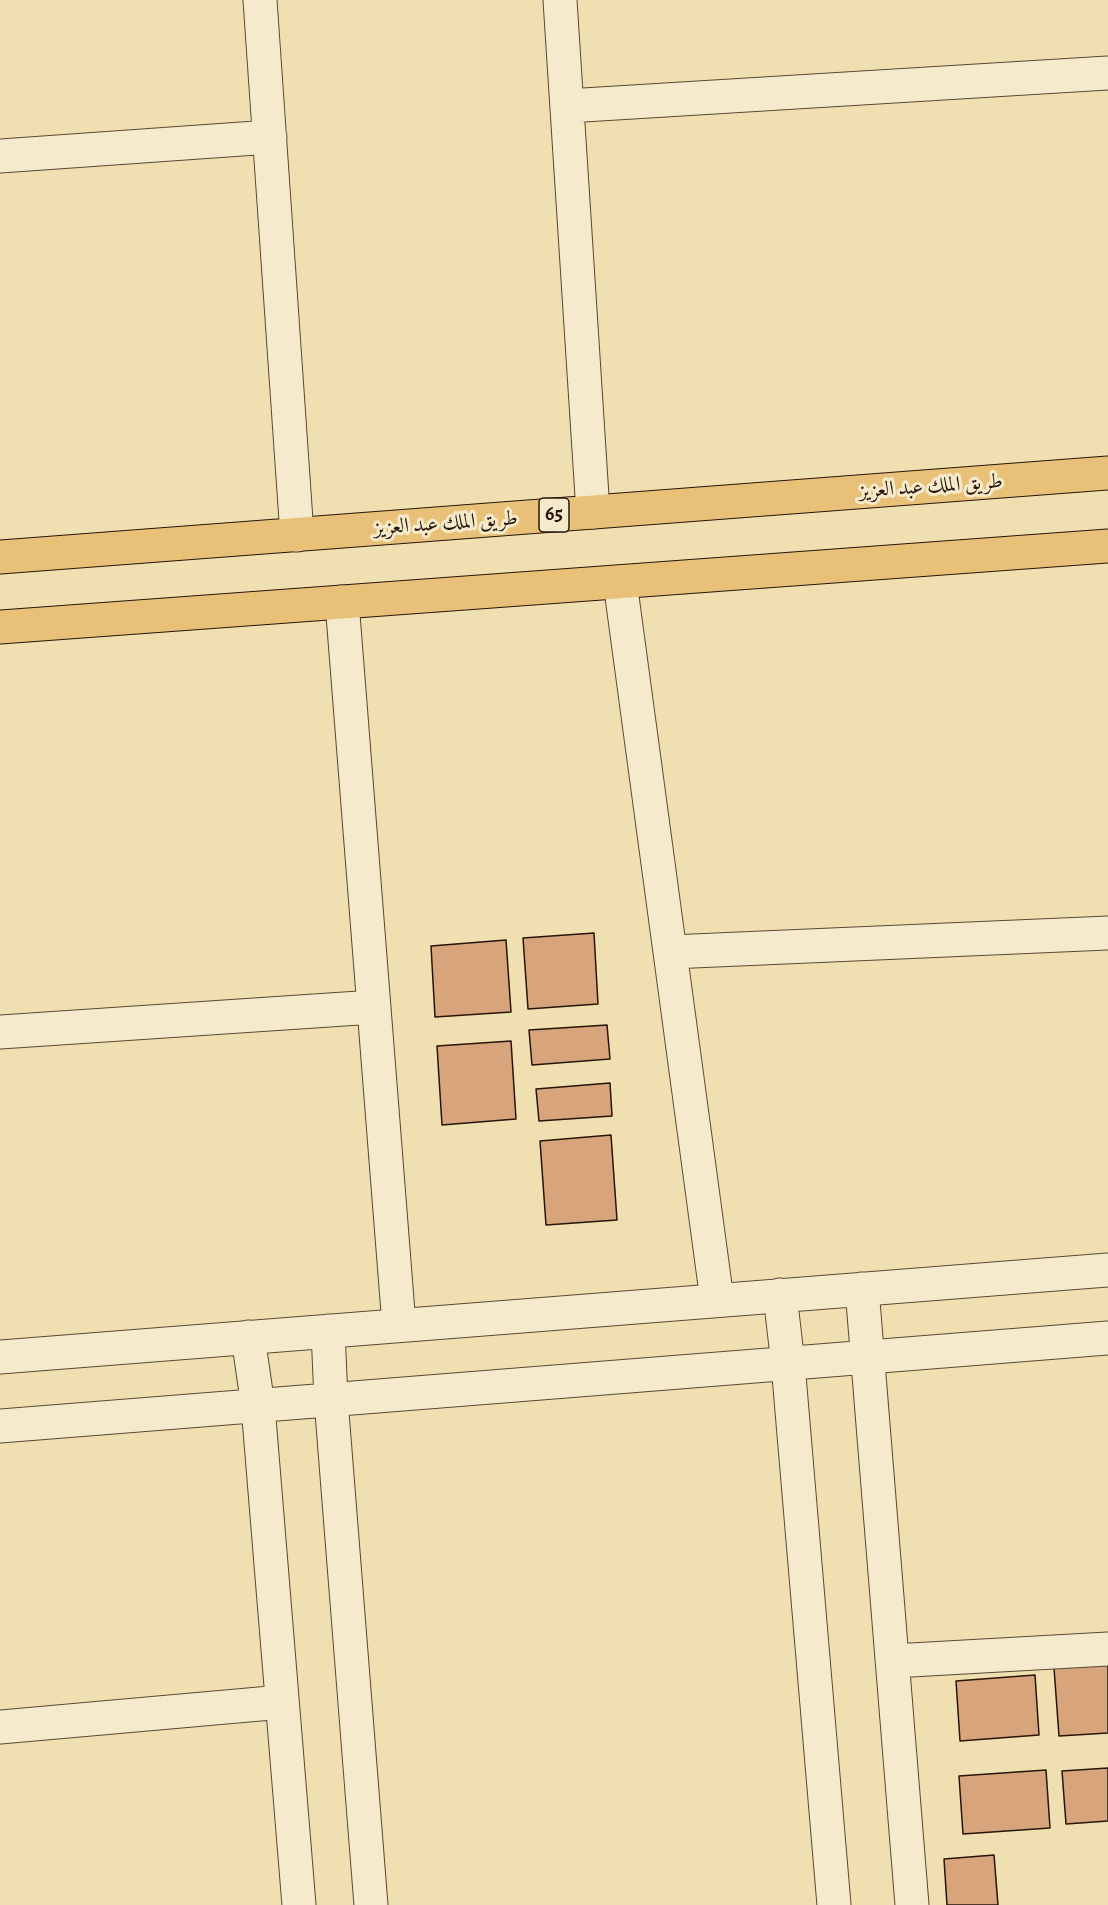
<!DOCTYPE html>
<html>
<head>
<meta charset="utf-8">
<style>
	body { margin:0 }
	canvas { display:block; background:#f0e0b1 }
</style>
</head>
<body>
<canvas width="1108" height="1905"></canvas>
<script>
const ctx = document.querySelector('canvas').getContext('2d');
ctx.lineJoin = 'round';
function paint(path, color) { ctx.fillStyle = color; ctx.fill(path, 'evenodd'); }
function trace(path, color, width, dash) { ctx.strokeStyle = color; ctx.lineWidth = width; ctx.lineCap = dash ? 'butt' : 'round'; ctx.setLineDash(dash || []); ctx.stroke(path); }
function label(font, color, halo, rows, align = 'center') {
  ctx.font = font + ' Alegreya,Amiri,serif'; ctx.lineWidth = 6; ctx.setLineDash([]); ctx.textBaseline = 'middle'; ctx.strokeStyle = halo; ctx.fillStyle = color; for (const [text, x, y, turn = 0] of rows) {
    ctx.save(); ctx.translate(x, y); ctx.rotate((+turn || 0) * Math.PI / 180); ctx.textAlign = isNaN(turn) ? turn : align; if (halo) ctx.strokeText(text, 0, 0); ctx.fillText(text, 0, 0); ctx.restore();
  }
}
const building = new Path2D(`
	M594,933L598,1004L528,1009L523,938Z
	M506,940L511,1012L435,1017L431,946Z
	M607,1025L610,1059L532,1065L529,1030Z
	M511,1041L516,1119L442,1125L437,1046Z
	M610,1083L612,1116L539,1121L536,1089Z
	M611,1135L617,1220L546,1225L540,1141Z
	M1108,1664V1733L1059,1736L1054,1668Z
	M1035,1675L1039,1735L960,1741L956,1681Z
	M1108,1768V1821L1066,1824L1062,1771Z
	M1046,1770L1050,1828L963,1834L959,1776Z
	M994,1855L998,1905H947L944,1859Z`);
const minor = new Path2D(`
	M260,0L297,535
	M560,0L593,512
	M567,106L1108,73
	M0,156L270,137
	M620,582L717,1300
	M342,602L399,1325
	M670,952L1108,933
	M0,1032L374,1007
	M862,1289L912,1905
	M780,1295L788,1364L834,1905
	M328,1331L331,1400L371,1905
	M248,1337L258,1406L299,1905
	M0,1357L1108,1270
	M0,1426L1108,1338
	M893,1661L1108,1649
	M0,1727L282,1702`);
const trunk = new Path2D(`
	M0,557L1108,473
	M0,627L1108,546`);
const shields = [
	[554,515,30]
];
const shieldNames = [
	["65",554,515]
];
const streetNames = [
	["طريق الملك عبد العزيز",931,487,-4],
	["طريق الملك عبد العزيز",446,524,-4]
];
paint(building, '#d7a47c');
trace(building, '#27150a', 1.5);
trace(minor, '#594834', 35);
trace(trunk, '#27150a', 35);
trace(minor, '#f5ebcc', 33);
trace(trunk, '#e8c078', 33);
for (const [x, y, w] of shields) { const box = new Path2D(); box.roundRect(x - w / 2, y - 17, w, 34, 4.5); ctx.fillStyle = '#f5ebcc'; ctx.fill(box); trace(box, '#27150a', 1.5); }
label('bold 20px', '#27150a', null, shieldNames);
label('21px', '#27150a', '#f5ebcc', streetNames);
</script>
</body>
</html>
